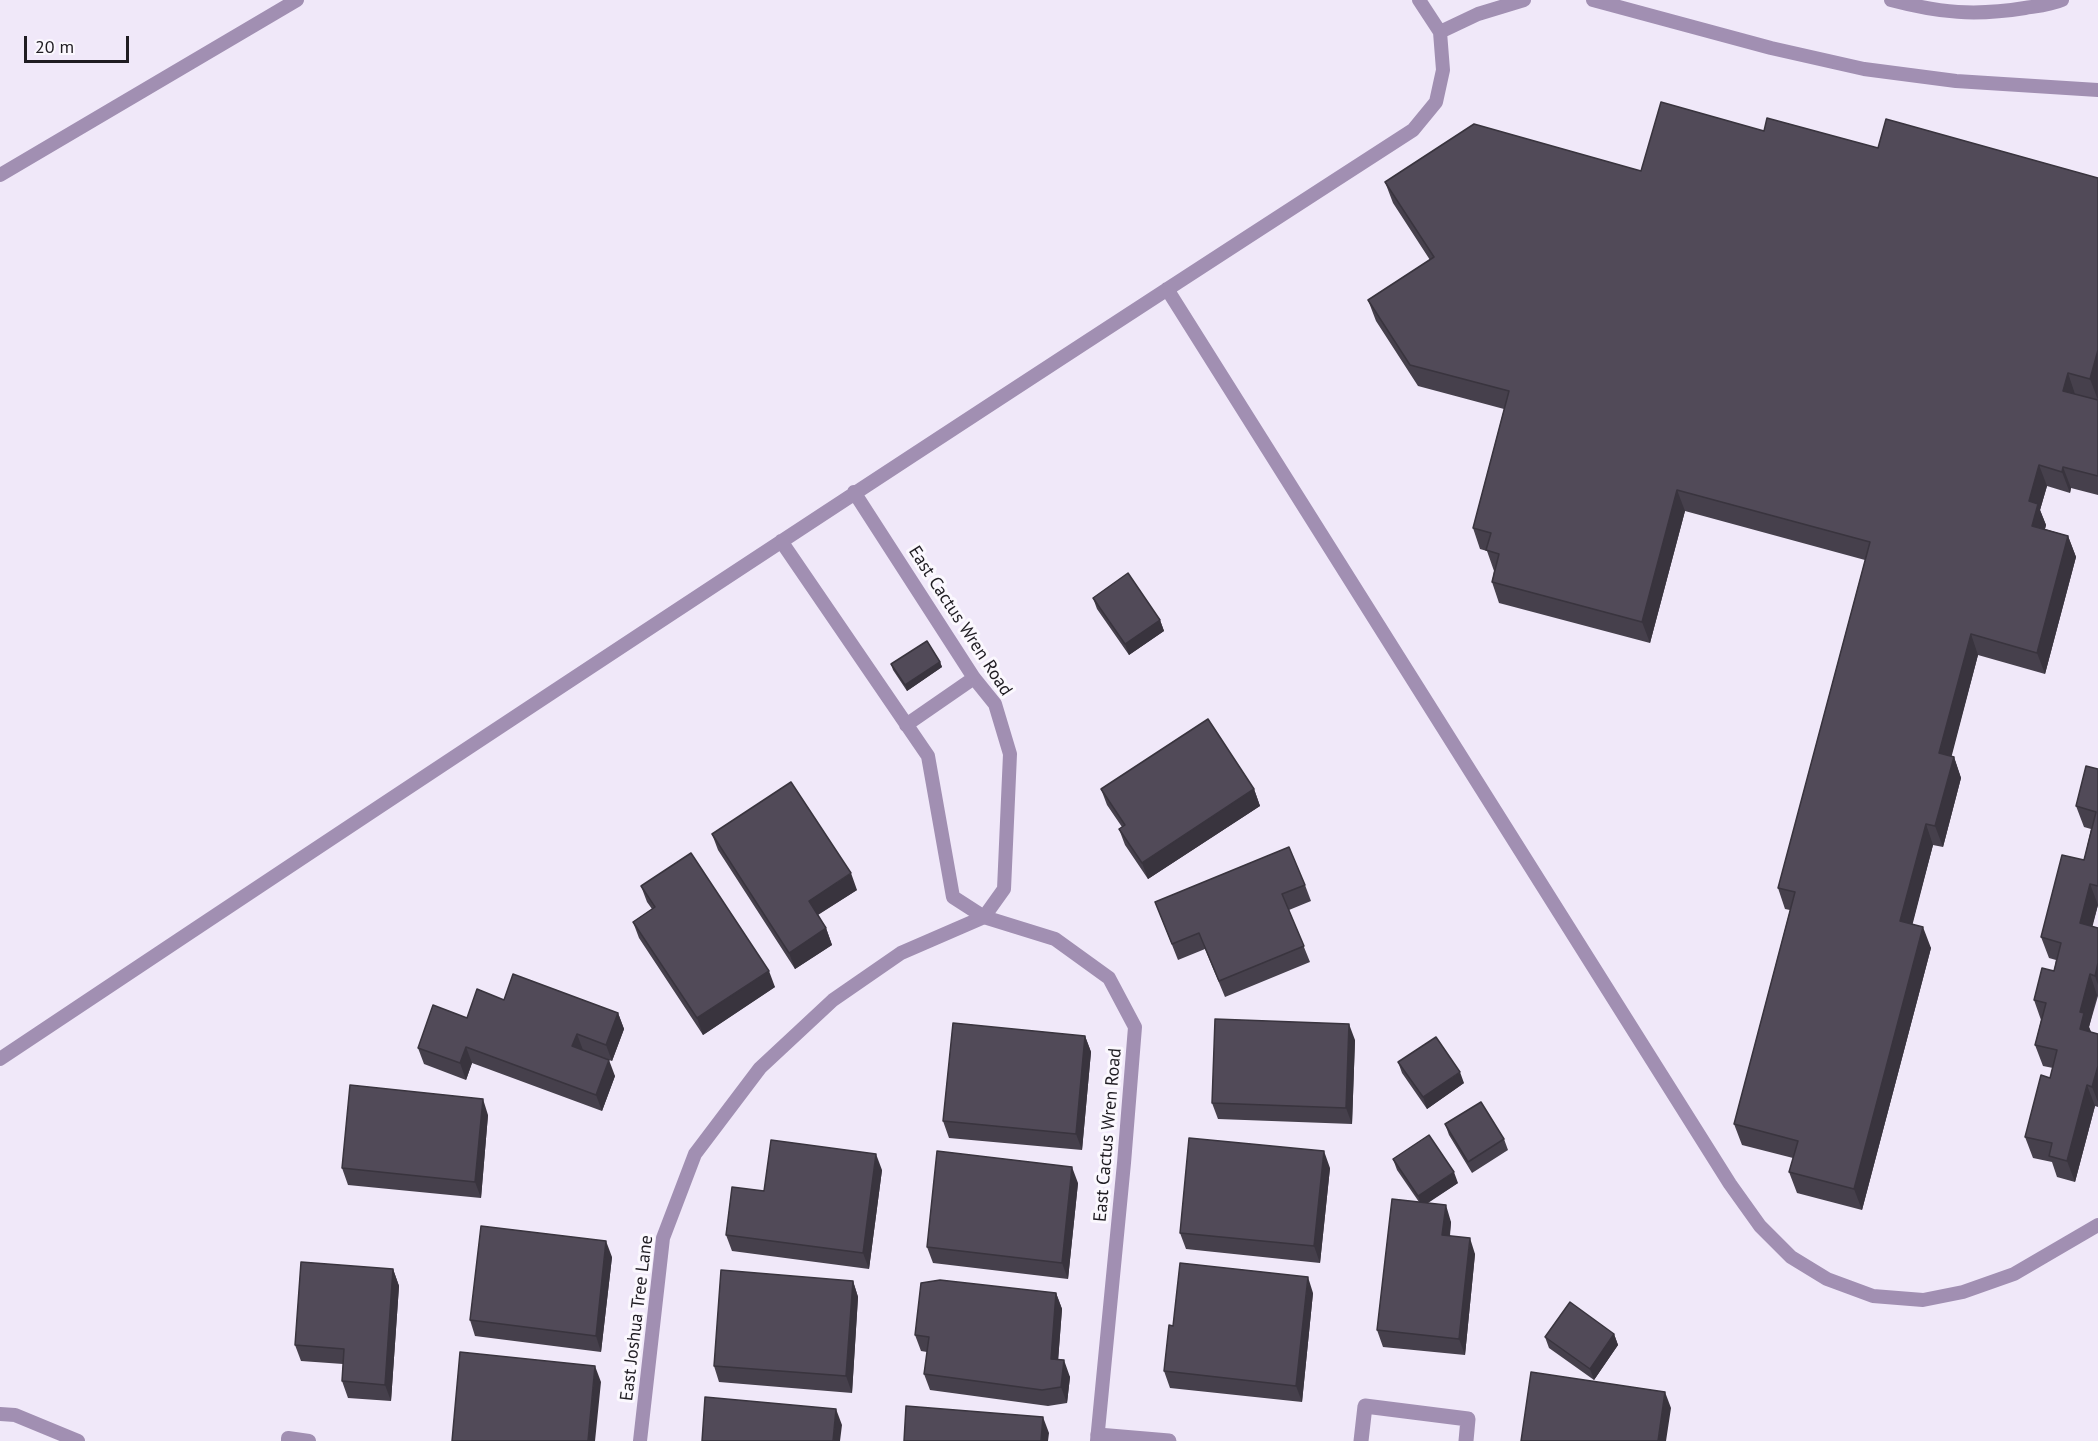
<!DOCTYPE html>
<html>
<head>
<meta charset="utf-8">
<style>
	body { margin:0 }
	#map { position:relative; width:2098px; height:1441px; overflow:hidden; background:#f0e8f9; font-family:"PT Sans",sans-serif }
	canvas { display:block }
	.scale { position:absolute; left:24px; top:36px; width:105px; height:27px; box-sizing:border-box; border:3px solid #1f1c22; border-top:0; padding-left:8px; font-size:18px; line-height:21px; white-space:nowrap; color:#1f1c22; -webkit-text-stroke:4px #fbf8fe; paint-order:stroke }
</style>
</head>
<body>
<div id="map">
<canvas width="2098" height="1441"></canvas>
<div class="scale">20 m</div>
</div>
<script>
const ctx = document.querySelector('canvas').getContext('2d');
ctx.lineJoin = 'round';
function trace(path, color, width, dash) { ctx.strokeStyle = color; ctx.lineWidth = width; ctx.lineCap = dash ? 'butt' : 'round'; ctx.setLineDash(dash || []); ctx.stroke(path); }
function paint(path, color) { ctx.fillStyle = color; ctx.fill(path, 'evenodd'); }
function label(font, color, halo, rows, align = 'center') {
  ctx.font = font + ' "PT Sans",sans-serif'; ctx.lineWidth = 6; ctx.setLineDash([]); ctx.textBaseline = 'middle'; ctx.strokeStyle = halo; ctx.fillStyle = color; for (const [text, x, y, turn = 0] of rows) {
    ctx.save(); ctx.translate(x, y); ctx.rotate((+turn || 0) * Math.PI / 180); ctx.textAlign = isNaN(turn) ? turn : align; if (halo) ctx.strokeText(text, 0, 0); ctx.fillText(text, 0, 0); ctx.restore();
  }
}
const lane = new Path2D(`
	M1593,0L1771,48L1864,69L1956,81L2098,90
	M1891,0C1940,13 1975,16 2025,8C2038,6 2051,5 2062,0
	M1440,32L1478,14L1524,0
	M0,175L297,0
	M1167,289L1730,1184L1760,1226L1791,1257L1827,1279L1873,1296L1923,1300L1963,1292L2014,1274L2098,1225
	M781,541L928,756L953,897L984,917L1004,889L1010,754L995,704L974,678L854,492
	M906,725L974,678
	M0,1059C469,746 939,436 1413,130L1436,102L1443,70L1440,32L1419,0
	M0,1414L15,1415L78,1441
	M288,1441V1438L309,1441
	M640,1441L663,1238L695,1154L760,1068L833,1000L901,953L984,917L1055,939L1109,978L1135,1027L1124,1163L1097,1441`);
const street = new Path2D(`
	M1098,1435L1169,1441
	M1361,1441L1365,1406L1468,1419L1466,1441`);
const wall = new Path2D(`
	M1764,131L1878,148L2098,178V400L2075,394L2098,400V495L2071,488L2070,493L2047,486L2040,510L2046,525L2045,529L2068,536L2076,557L2045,674L1978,655L1951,756L1954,757L1961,778L1943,847L1933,845L1912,924L1931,948L1862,1210L1797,1193L1789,1172L1793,1158L1742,1145L1734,1124L1790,910L1785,909L1778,888L1865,560L1685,511L1650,643L1499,603L1492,582L1494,571L1487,551L1480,549L1473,528L1504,409L1418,386L1376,321L1368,300L1430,260L1393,203L1385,182L1641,171Z
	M1093,598L1160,620L1164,631L1129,655L1097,609Z
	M940,662L942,667L907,691L893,670L891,664Z
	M2098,769V905L2092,926L2098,928V996L2089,1027L2091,1032L2098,1034V1107L2095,1106L2075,1182L2057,1177L2052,1162L2033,1158L2025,1137L2050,1078L2053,1068L2043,1066L2035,1045L2041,1020L2034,1000L2054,971L2056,960L2049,958L2041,937L2084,860L2091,829L2084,827L2076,806Z
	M1101,789H1254L1260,806L1148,879L1125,845L1119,829L1122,827L1107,805Z
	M712,834L857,890L818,915L826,928L832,945L795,969L718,850Z
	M1305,885L1311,901L1289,910L1310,962L1225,997L1205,949L1178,960L1155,902Z
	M641,886L775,987L703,1035L639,938L633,922L652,909L647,902Z
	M504,1000L618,1013L624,1029L612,1061L585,1051L615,1076L602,1111L472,1063L466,1080L424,1064L418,1048L467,1018Z
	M1085,1036L1091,1052L1082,1150L949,1138L943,1121Z
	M1355,1040L1352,1124L1218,1119L1212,1103Z
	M1398,1062L1464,1083L1427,1109L1402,1073Z
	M488,1115L481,1198L348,1185L342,1168Z
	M1445,1124L1504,1139L1508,1150L1472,1173L1449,1135Z
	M1393,1159L1458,1183L1427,1203L1451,1222L1450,1236L1475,1254L1465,1355L1383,1347L1377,1330L1419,1202L1397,1170Z
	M1330,1168L1320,1263L1186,1249L1180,1233Z
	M882,1170L869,1269L732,1251L726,1235L764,1191Z
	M1078,1183L1068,1279L933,1263L927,1247Z
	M612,1257L601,1352L475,1336L470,1320Z
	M393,1269L399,1286L391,1401L348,1398L342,1381L343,1364L301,1361L295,1345Z
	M853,1281L858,1297L852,1393L719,1382L714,1366Z
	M1056,1293L1062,1309L1058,1360L1070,1377L1067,1403L1048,1406L930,1390L924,1374L927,1352L921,1351L915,1335Z
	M1313,1293L1302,1402L1170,1388L1164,1371L1173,1326Z
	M1614,1334L1618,1345L1594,1380L1549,1348L1545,1337Z`);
const shadedWall = new Path2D(`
	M2098,350V400L2090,379Z
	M2068,373L2075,394L2070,412L2063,391Z
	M2039,465L2047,486L2040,510L2046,525L2040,547L2032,526L2029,501Z
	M2063,467L2071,488L2070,493L2062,472Z
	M1677,490L1685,511L1650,643L1642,622Z
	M2068,536L2076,557L2045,674L2037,653Z
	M1160,620L1164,631L1129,655L1125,644Z
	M1971,634L1978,655L1947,774L1939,753Z
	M940,662L942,667L907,691L905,685Z
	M1954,757L1961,778L1943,847L1935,826Z
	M1254,789L1260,806L1148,879L1142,863Z
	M1926,824L1933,845L1908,942L1900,921Z
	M851,873L857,890L814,917L809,901Z
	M2090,884L2098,905L2088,944L2080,923Z
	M1923,927L1931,948L1862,1210L1854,1189Z
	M826,928L832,945L795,969L789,953Z
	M2098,963V985L2095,976Z
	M769,971L775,987L703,1035L697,1018Z
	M2090,974L2097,995L2089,1027L2092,1034L2080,1029V1012Z
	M618,1013L624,1029L612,1061L606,1045Z
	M1349,1024L1355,1040L1352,1124L1346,1108Z
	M577,1034L583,1050L572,1046Z
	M1085,1036L1091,1052L1082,1150L1076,1134Z
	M466,1047L472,1063L466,1080L460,1063Z
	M609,1060L615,1076L602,1111L596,1095Z
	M2098,1066V1102L2092,1087Z
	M1460,1072L1464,1083L1427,1109L1423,1097Z
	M2087,1085L2095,1106L2075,1182L2067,1161Z
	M483,1099L488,1115L481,1198L475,1182Z
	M1324,1151L1330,1168L1320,1263L1314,1246Z
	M876,1154L882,1170L869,1269L863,1253Z
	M1072,1167L1078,1183L1068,1279L1062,1263Z
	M1454,1172L1458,1183L1422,1207L1418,1196Z
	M1446,1205L1451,1222L1448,1251L1442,1235Z
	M1470,1238L1475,1254L1465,1355L1459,1339Z
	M606,1241L612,1257L601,1352L596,1336Z
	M393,1269L399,1286L391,1401L385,1385Z
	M1308,1277L1313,1293L1302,1402L1296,1386Z
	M853,1281L858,1297L852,1393L846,1376Z
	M1056,1293L1062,1309L1057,1375L1051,1359Z
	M1614,1334L1618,1345L1594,1380L1590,1369Z
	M1064,1360L1070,1377L1067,1403L1061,1387Z
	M595,1366L601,1382L595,1441H588Z
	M1665,1392L1671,1408L1666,1441H1658Z
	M836,1409L842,1425L840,1441H833Z
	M1043,1417L1049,1433L1048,1441H1041Z`);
const building = new Path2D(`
	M1661,102L1764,131L1767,118L1878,148L1886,119L2098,178V350L2090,379L2068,373L2063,391L2098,400V476L2063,467L2062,472L2039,465L2029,501L2038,504L2032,526L2068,536L2037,653L1971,634L1939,753L1954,757L1935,826L1926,824L1900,921L1923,927L1854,1189L1789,1172L1798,1141L1734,1124L1795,892L1778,888L1870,542L1677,490L1642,622L1492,582L1499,554L1486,550L1491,533L1473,528L1509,391L1410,365L1368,300L1434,257L1385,182L1474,124L1641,171Z
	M1128,573L1160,620L1125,644L1093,598Z
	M927,641L940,662L905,685L891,664Z
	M1208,719L1254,789L1142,863L1119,829L1125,825L1101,789Z
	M2086,766L2098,769V886L2090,884L2080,923L2098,928V963L2095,976L2090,974L2080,1012L2084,1013L2080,1029L2098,1034V1066L2092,1087L2087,1085L2067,1161L2049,1156L2052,1143L2025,1137L2041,1075L2050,1078L2057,1050L2035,1045L2046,1003L2034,1000L2042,968L2054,971L2061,943L2041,937L2062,855L2084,860L2096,812L2076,806Z
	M791,782L851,873L809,901L826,928L789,953L712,834Z
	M1289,847L1305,885L1282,894L1304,946L1219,981L1199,933L1172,944L1155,902Z
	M691,853L769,971L697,1018L633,922L655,907L641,886Z
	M513,974L618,1013L606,1045L577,1034L572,1046L609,1060L596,1095L466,1047L460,1063L418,1048L433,1005L467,1018L477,989L504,1000Z
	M1215,1019L1349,1024L1346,1108L1212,1103Z
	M953,1023L1085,1036L1076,1134L943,1121Z
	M1436,1037L1460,1072L1423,1097L1398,1062Z
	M350,1085L483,1099L475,1182L342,1168Z
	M1481,1102L1504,1139L1468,1162L1445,1124Z
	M1429,1135L1454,1172L1418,1196L1393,1159Z
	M1189,1138L1324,1151L1314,1246L1180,1233Z
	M771,1140L876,1154L863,1253L726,1235L732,1187L764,1191Z
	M937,1151L1072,1167L1062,1263L927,1247Z
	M1392,1199L1446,1205L1442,1235L1470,1238L1459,1339L1377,1330Z
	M481,1226L606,1241L596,1336L470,1320Z
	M301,1262L393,1269L385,1385L342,1381L344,1349L295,1345Z
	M1180,1263L1308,1277L1296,1386L1164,1371L1169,1325L1173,1326Z
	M721,1270L853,1281L846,1376L714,1366Z
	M940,1280L1056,1293L1051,1359L1064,1360L1061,1387L1042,1390L924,1374L929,1337L915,1335L921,1283Z
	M1570,1302L1614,1334L1590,1369L1545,1337Z
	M460,1352L595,1366L588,1441H452Z
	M1531,1372L1665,1392L1658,1441H1521Z
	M705,1397L836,1409L833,1441H702Z
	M906,1406L1043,1417L1041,1441H904Z`);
const streetNames = [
	["East Cactus Wren Road",960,621,57],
	["East Cactus Wren Road",1108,1135,-85],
	["East Joshua Tree Lane",637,1318,-83]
];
trace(lane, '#a18fb2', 14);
trace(street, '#a18fb2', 15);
paint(wall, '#46404c');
paint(shadedWall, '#39343e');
paint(building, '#514a58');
trace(building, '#39343e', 1.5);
label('18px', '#1f1c22', '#fbf8fe', streetNames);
</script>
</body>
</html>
